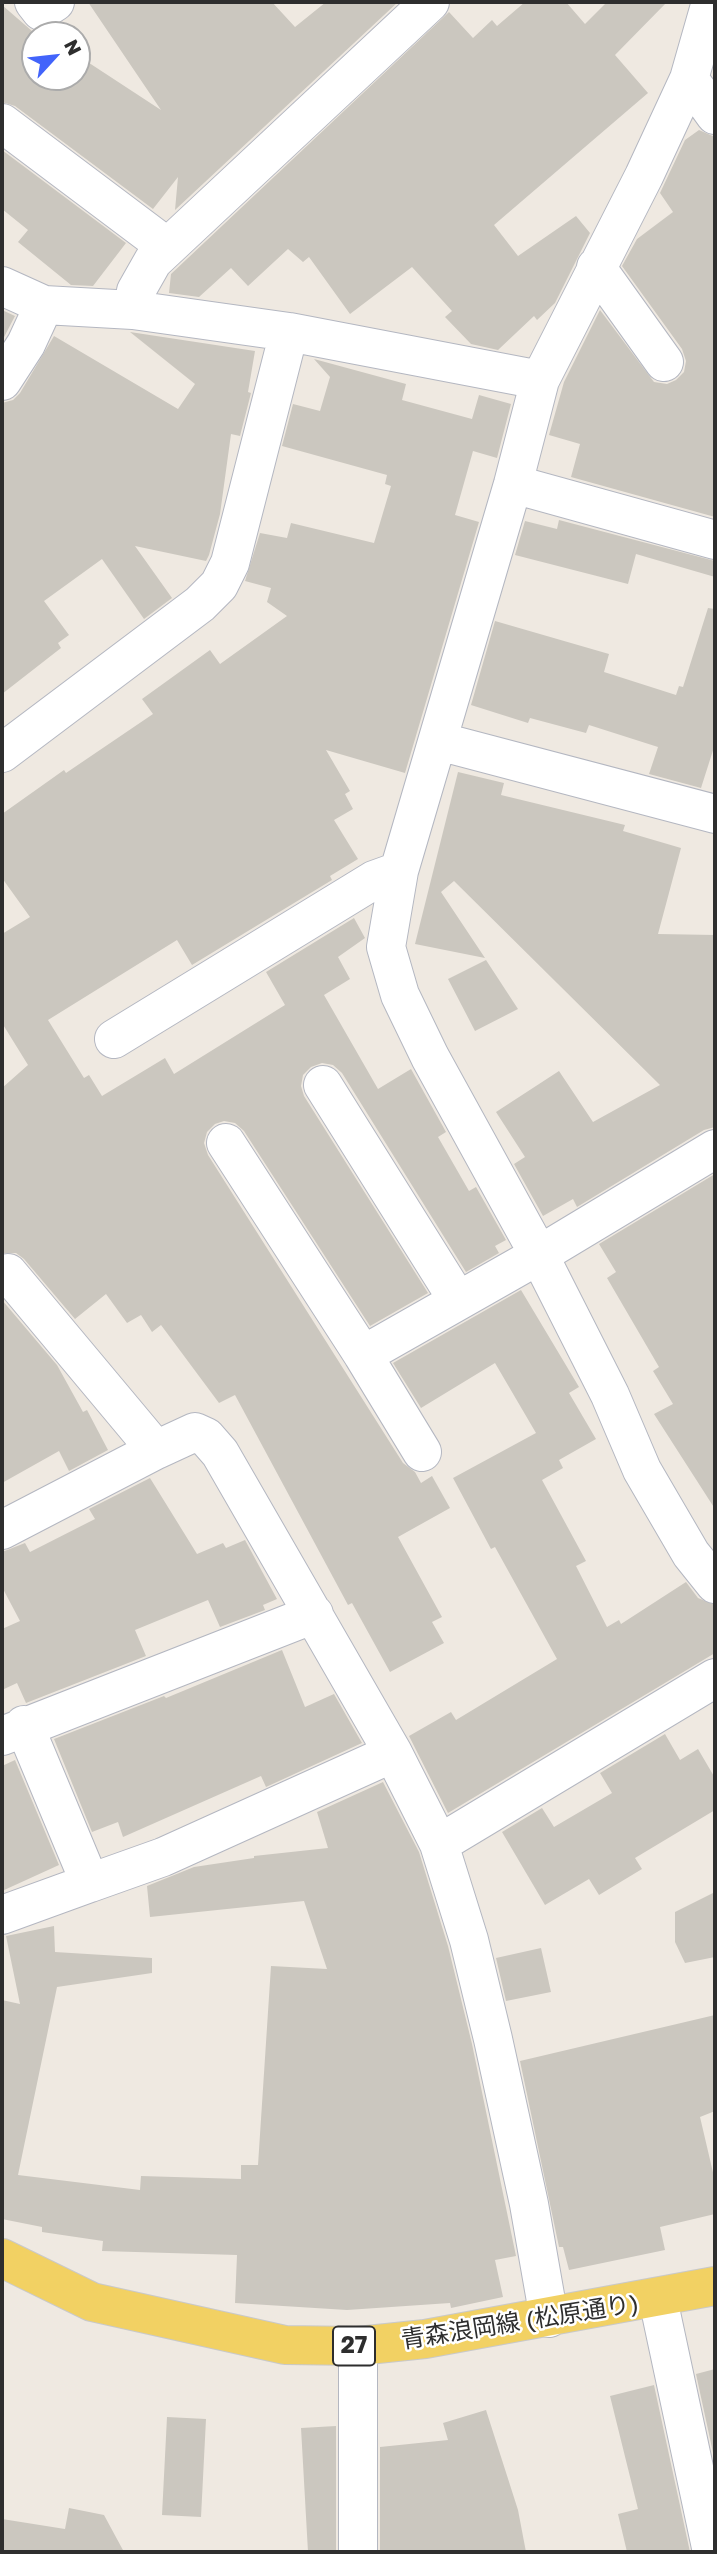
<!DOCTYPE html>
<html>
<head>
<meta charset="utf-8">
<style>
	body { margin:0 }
	#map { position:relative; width:717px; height:2554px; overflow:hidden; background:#efe9e1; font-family:"Golos Text",sans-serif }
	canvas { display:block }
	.frame { position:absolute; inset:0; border:4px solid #2e2e2e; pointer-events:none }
	.north { position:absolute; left:21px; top:21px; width:70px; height:70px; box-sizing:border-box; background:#fff; border:2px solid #ababab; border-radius:50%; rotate:63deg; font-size:19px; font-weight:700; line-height:28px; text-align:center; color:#2e2e2e }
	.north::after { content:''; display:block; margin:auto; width:24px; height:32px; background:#4264fb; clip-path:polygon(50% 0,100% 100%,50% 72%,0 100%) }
</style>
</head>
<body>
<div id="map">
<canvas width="717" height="2554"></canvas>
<div class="frame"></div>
<div class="north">N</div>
</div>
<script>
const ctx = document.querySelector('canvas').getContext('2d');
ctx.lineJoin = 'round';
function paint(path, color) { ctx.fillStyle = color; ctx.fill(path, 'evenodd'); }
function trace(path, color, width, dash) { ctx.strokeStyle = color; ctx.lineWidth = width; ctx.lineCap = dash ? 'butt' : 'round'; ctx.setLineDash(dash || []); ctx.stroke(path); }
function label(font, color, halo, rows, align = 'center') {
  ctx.font = font + ' "Golos Text","Noto Sans JP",sans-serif'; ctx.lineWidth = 5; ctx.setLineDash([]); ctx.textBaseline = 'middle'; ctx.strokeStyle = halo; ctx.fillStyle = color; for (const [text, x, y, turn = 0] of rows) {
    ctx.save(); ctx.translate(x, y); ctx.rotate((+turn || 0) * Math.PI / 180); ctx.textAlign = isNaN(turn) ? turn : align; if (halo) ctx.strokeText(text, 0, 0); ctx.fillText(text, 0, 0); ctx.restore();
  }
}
const building = new Path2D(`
	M88,2H272L295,27L326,2H398L175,210L178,177L153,209L15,106L2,102V5L32,31L47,35H35V77H77V55L161,110Z
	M525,2H566L585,24L607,2H667L615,55L648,93L494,225L518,256L576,216L590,233L555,303L537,320L534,316L498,350L471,344L445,317L452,311L412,267L350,314L309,257L303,262L288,249L248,286L231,268L199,297L169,293L171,274L449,12L473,38L492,20L497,26Z
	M699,130L715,137V517L571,477L580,444L549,435L564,382L600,310L654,382L667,384L676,380L684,372L686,361L682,349L622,266L637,239L673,212L660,193L685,140Z
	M2,150L126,243L93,286L71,285L18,242L28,230L2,209Z
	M2,310L15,316L2,341Z
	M130,332L255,351L248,392L251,393L240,436L231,434L220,514L209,555L206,561L135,546L172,598L144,619L102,559L44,601L69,635L58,643L61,648L2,694V403L13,400L20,393L54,336L178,409L195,384Z
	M314,359L406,384L402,400L472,419L479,395L511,404L497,458L473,451L455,515L479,522L405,773L326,750L350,791L345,794L353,809L334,820L358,859L330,876L332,880L192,965L177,940L48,1020L84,1078L89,1075L102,1096L165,1058L174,1074L285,1005L266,972L354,918L365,938L338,957L350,979L324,995L378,1089L411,1069L446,1132L438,1137L469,1191L476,1187L506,1240L495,1246L499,1253L466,1272L342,1073L333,1065L322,1063L311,1067L303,1075L301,1086L304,1096L428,1293L370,1326L244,1131L235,1123L224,1121L215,1124L207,1132L204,1143L208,1155L403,1463L415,1472L421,1483L432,1476L450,1508L398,1537L442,1617L432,1622L444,1643L390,1672L352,1603L348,1605L235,1395L219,1403L161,1325L152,1332L141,1315L127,1323L106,1294L75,1319L24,1259L16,1253H2V1088L28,1065L2,1023V934L30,917L2,878V814L64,770L66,773L153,714L142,699L210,650L220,664L287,616L267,602L271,588L245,581L260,533L287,538L291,523L374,543L391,486L385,484L387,475L282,446L293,404L320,411L330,377Z
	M559,520L715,561V577L636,554L628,584L515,555L525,521L557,529Z
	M708,608L715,609V744L701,788L649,774L658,747L589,725L586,733L530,718L528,723L471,705L495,621L609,654L604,672L676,695L679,686L683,687Z
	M458,772L504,783L501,795L625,825L623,831L681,848L658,934L715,935V1127L704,1130L577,1207L573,1199L543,1216L514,1164L525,1157L496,1112L559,1071L593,1122L660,1085L454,881L441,892L485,958L415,944Z
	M486,960L518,1009L475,1031L448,979Z
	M715,1174V1509L654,1414L673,1404L653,1371L659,1367L607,1278L616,1272L599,1244Z
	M521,1290L579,1387L569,1393L596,1439L559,1460L563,1468L542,1480L586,1561L576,1566L607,1627L619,1620L621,1624L686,1582L698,1598L715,1605V1653L448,1813L409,1736L451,1712L456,1720L557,1659L495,1547L491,1549L453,1478L536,1433L495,1363L421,1408L393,1363Z
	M2,1300L57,1365L83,1412L87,1410L108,1450L69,1471L59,1451L2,1483Z
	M150,1478L197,1554L223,1543L226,1548L245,1540L277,1599L263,1605L265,1610L220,1627L208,1600L135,1630L146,1656L26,1703L17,1683L2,1690V1629L20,1621L2,1587V1552L25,1543L30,1552L95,1519L89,1509Z
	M282,1650L305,1707L334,1694L362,1743L266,1787L261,1776L123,1837L118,1822L92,1832L54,1739L164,1696L166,1698Z
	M665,1734L680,1760L698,1749L715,1778V1810L635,1858L642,1869L599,1895L589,1879L545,1905L502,1832L542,1808L554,1827L612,1793L600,1773Z
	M15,1760L59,1865L2,1891V1766Z
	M383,1782L419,1852L448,1946L472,2044L516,2256L495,2260L503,2297L451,2308L450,2303L347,2310L235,2303L237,2255L102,2251L103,2241L42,2232V2227L2,2219V2000L20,2004L6,1936L54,1926L55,1952L152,1958V1973L57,1987L18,2175L140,2190L141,2176L241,2179V2165H258L271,1966L327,1969L304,1901L150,1917L147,1886L194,1867L254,1858V1856L328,1848L317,1812Z
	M715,1892V1957L685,1963L675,1942V1912Z
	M541,1948L551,1992L506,2001L496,1958Z
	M715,2015V2111L700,2117L715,2181V2214L660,2227L665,2250L569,2270L563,2247H559L520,2061Z
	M715,2369V2462L696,2374Z
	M654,2385L690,2552H627L618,2514L638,2509L610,2396Z
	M486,2410L518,2510L526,2552H380V2447L448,2440L443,2423Z
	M167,2417L206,2419L201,2517L162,2515Z
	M336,2426V2552H308L301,2428Z
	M69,2508L104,2515L124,2552H2V2519L65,2529Z`);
const minor = new Path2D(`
	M34,2L41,11L55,2
	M711,2L689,79L644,176L540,380L513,484L399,871L386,947L400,995L430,1057L539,1255L610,1395L642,1470L691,1554L715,1584
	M689,79L715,115
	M2,123L167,247
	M596,267L664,362
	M2,286L44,305L133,310L289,332L540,380
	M133,310L136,291L153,261L430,2
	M2,381L26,344L44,305
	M513,484L715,540
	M438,741L715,814
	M2,753L200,604L219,585L230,563L289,332
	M114,1039L374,880L399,871
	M323,1085L457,1299
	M226,1143L363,1355L422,1452
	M2,1277L8,1273L156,1450L195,1432L206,1437L220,1453L393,1753L439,1844L469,1940L493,2039L529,2204L549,2318
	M363,1355L539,1255L715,1149
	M2,1530L156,1450
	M24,1725L90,1883L163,1857L393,1753
	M2,1736L314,1614
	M439,1844L715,1678
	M2,1915L90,1883
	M658,2299L712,2552
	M358,2346V2552`);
const major = new Path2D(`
	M2,2258L92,2302L285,2345L358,2346L425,2339L715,2286`);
const shields = [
	[354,2346,42]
];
const shieldNames = [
	["27",354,2346]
];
const streetNames = [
	["青森浪岡線 (松原通り)",520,2322,-9]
];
paint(building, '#cbc7bf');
trace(minor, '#b4b7c1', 40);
trace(major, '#c9c9c9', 40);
trace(minor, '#fff', 38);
trace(major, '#f2d163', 38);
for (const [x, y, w] of shields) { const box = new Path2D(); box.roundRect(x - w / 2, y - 19.5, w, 39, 5); ctx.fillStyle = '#fff'; ctx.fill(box); trace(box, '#2e2e2e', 2); }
label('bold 23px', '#2e2e2e', null, shieldNames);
label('24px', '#2e2e2e', '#fff', streetNames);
</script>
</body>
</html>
